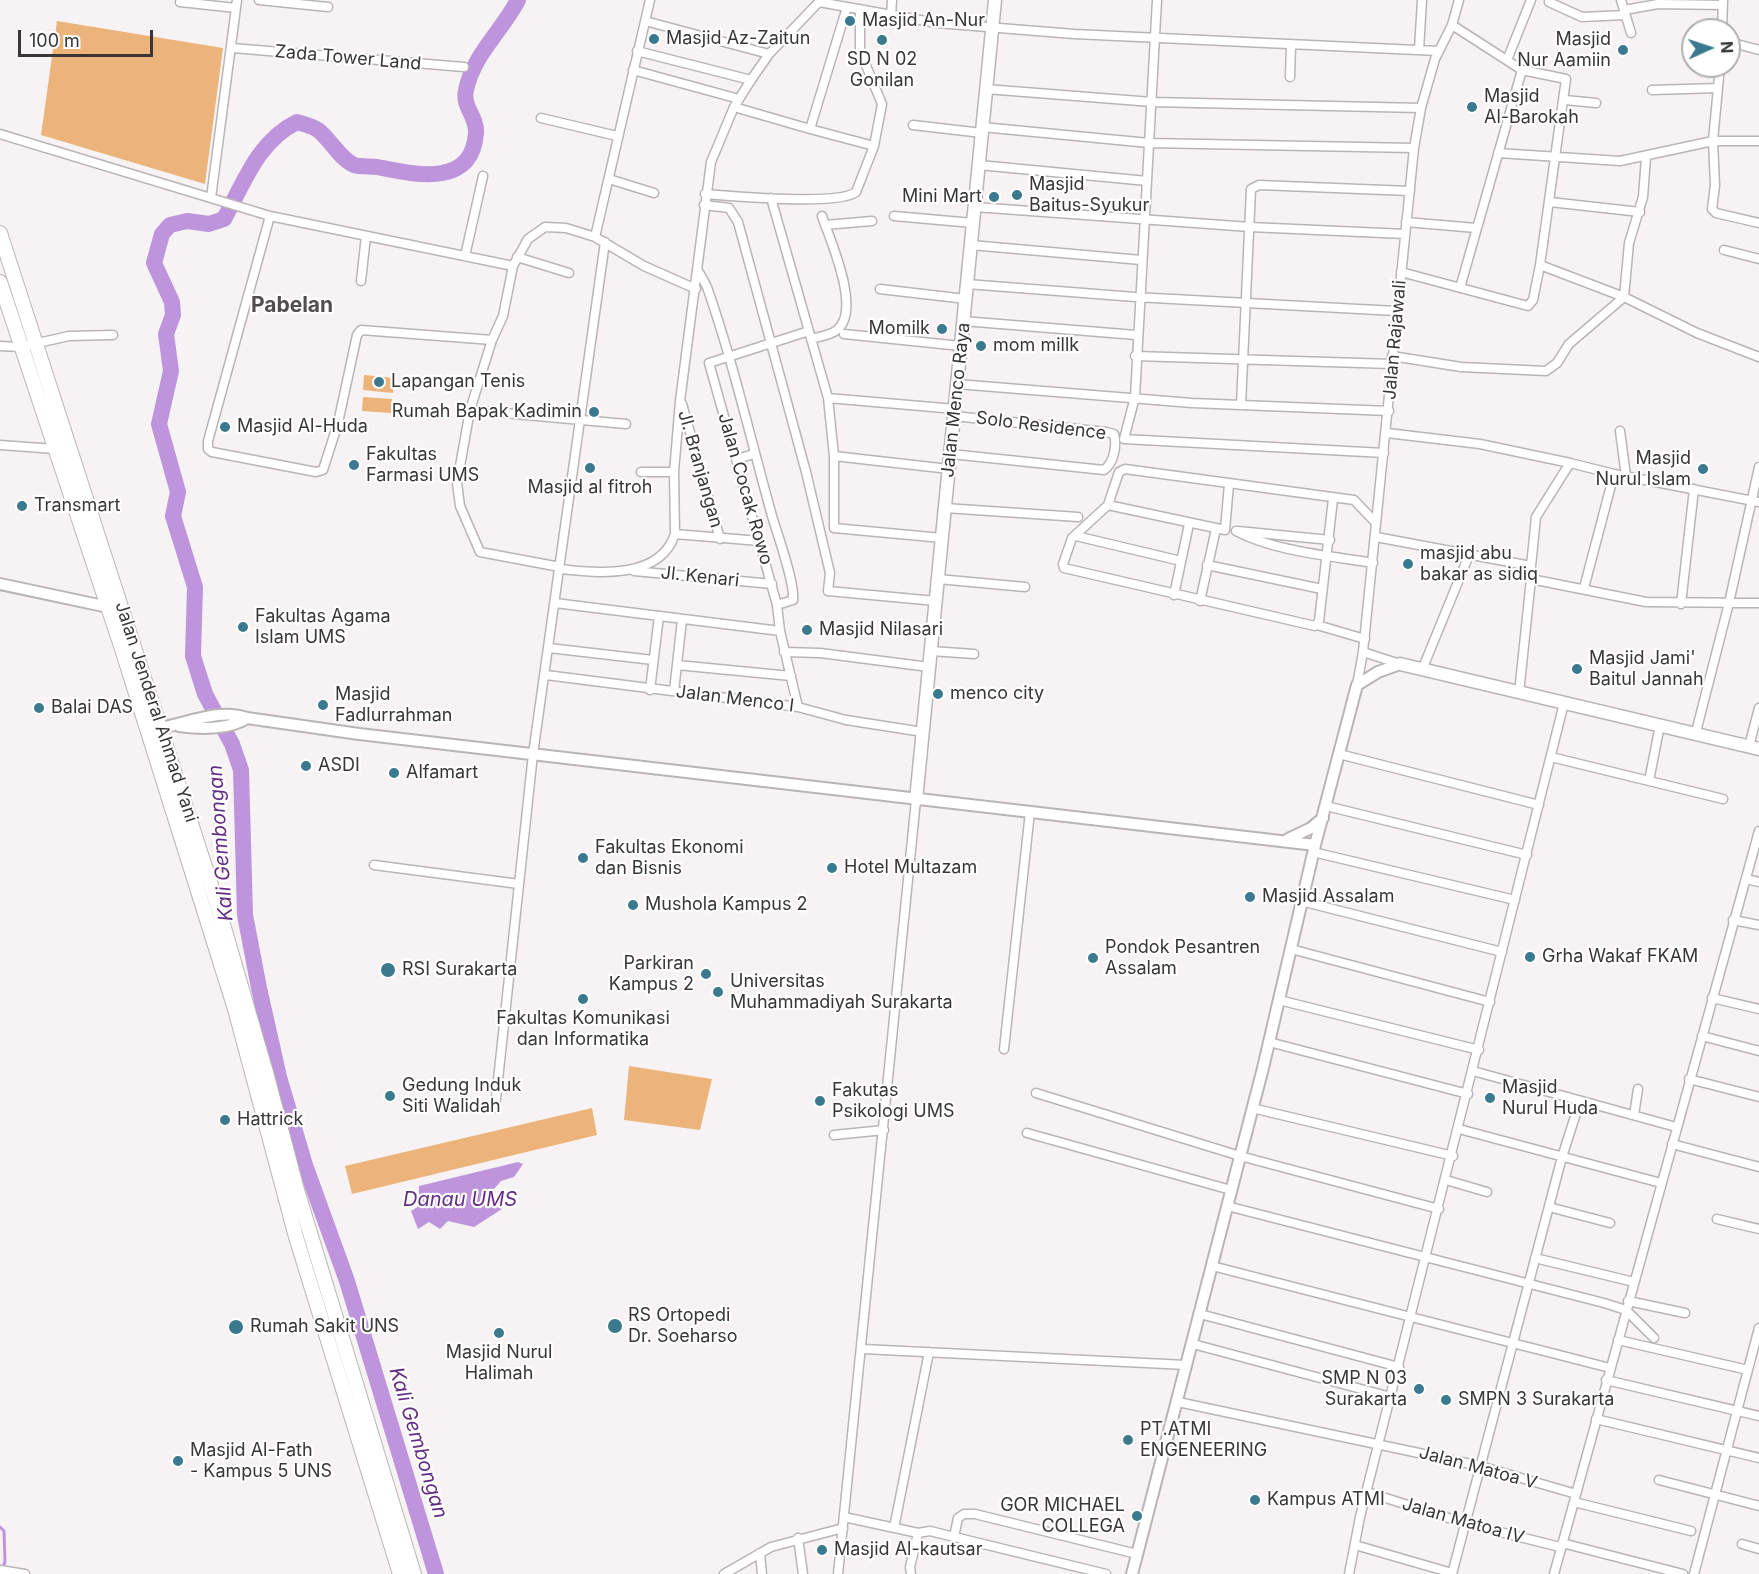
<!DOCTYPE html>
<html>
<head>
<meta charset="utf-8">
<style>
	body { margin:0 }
	#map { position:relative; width:1759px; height:1574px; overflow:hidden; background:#f7f3f4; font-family:Inter,sans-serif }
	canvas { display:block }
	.north { position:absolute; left:1681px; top:18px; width:60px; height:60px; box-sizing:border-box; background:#fff; border:2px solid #afafaf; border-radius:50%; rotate:87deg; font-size:16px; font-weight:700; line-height:24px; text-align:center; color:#383636 }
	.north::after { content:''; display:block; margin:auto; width:21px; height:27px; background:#3a798e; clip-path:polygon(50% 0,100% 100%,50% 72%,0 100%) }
	.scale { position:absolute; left:18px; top:30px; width:135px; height:27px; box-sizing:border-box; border:3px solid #383636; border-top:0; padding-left:8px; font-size:18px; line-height:21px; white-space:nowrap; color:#383636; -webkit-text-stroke:4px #fff; paint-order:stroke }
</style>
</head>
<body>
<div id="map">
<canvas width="1759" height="1574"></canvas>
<div class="north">N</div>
<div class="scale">100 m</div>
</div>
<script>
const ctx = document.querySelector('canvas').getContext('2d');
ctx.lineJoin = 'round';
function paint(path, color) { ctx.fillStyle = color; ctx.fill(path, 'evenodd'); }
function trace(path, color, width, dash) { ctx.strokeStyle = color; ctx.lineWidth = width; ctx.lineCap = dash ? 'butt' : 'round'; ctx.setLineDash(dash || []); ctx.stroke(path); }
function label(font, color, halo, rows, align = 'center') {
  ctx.font = font + ' Inter,sans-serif'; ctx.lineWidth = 4.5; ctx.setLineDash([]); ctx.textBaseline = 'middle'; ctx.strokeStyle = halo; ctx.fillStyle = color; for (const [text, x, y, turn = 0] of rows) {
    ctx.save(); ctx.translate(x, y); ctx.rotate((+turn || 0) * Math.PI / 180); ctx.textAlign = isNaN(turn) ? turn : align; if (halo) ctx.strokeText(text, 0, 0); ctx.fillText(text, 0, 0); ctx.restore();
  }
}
const green = new Path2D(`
	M57,21L223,48L205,184L41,135Z
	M364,375L395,378L393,393L363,390Z
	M363,397L392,399L391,413L362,411Z
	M629,1066L712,1079L700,1130L624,1120Z
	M592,1108L597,1135L352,1194L345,1166Z`);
const water = new Path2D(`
	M518,1162L523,1164L514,1177L501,1181L486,1198L502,1209L474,1227L448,1221L440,1229L429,1222L418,1229L411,1211L419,1206V1186Z`);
const stream = new Path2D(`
	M0,1527L4,1531L5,1561L3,1568`);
const river = new Path2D(`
	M436,1574L347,1281L305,1165L279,1077L259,988L245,915L241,770L232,744L205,694L193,656L195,587L173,516L178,492L159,424L171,371L166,334L173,315L172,302L154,263L162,234L170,225L187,221L209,224L224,219C244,183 258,141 297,122C303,124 312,126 318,130C330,139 340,159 354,165C361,167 370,166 377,167C413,174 472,189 476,133C477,116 462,107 466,90C473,55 502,31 518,0`);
const minor = new Path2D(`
	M259,0L328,7
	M1157,0L1135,397L1124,439L1384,453
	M1621,0L1631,33
	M180,2L236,8
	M1549,2L1582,17L1625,15
	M1624,10L1658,4L1723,5
	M891,16L892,0
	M645,21L769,54
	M1722,30L1723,0
	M1729,42L1759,50
	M232,48L464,67
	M1419,50L1422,0
	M637,51L751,80
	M1507,60L1531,0
	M1720,66L1713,141L1715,185L1712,209L1716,213L1759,223
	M633,70L739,99
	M1290,77L1291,46
	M986,89L1152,102L1421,108
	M1652,90L1718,88
	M1565,100L1596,103
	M734,107L810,129L847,7
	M541,118L617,136
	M913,125L982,133
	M982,127L1149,143L1414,148
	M810,129L874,146
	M0,134L270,216L513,266
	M1498,153L1620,161L1713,141H1759
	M979,165L1147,181
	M609,179L654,193
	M705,194C732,196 838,206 856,192L874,146L882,104L860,51V9
	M211,198L237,0
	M771,198L828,398L834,456V528L942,538
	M1550,202L1640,212
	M704,205L729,208L738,222L806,472L830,573L828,591L936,601
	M975,207L1250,227L1405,234
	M270,216L208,441V449L212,452L316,472L323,470L338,423L357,335L361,330L492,340
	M894,216L973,223
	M1406,222L1476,228
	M825,225L872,221
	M595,237L650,0
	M971,245L1141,260
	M1724,250L1759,259
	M465,256L483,176
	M517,257L569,273
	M1540,265L1624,297L1697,333L1759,357
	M698,271C702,277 704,281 707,287C733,361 751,441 772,516C778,536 795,583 793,600L777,605L709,363L809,331
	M1401,272L1528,306L1533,300L1540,265L1566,79L1522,70L1452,25
	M361,281L366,236
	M967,284L1135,297L1396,311
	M1460,288L1522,70
	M880,289L966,299
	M963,321L1136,335
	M844,334L961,346
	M811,339C819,337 831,335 837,330C862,310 830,240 822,216
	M0,346L20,347L69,336L113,335
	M1135,356L1392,364
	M1392,356L1461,367L1546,371L1557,363L1569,344L1624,297L1629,243L1643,197L1646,157
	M957,384L1192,403L1389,411
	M828,398L955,409
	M682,404L720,539
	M1241,405L1251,189L1259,185L1410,191
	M470,410L626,424
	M1620,431L1626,476
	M1387,433L1480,444L1570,463
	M0,445L55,449
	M951,454L1104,470C1114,463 1117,445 1114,434L1106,432L954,416
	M834,456L949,469
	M737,459L754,454
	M641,472H674
	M1614,474L1759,502
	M1229,484L1225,530L1108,505L1119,472L1125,469L1354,500L1376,523
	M1108,505L1072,538L1063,564L1064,568L1315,626L1319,621L1333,499
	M945,508L1078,517
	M1236,531C1273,551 1331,556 1373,563
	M1238,531L1330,540
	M675,534L760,541
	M1076,536L1181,561
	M1376,537L1531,566V579L1646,602L1759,603
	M1207,565L1322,589
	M1531,566L1536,517L1570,463L1614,474L1584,588
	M560,567L480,552L460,506L457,483L470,410L492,340L503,316L513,266L528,239L545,227L566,228L595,237L644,266L696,289
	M560,569C598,573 660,580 675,534L674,472L680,401L711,162L734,107L751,80L769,54L819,2L937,23L1074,34L1438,51
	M634,571L772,584
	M938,579L1025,587
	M1174,595L1189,524
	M1200,601L1216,529
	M555,603L780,631L798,707
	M1681,604L1694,489
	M777,605L780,631
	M1317,625L1365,639
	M549,648L653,660
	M931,651L974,654
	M784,652L820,653L929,667
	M1363,652L1400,664
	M677,665L791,676
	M1422,670L1469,555
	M546,675L798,707L846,720L923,732
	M1357,685L1363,652L1414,148L1421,108L1435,59L1452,25L1459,0
	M650,690L659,616
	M674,691L682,620
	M1519,693L1531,579
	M1696,732L1729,603L1759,467
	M1749,746L1759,708
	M1339,754L1539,805
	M1551,757L1723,799
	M1649,781L1660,725
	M1326,806L1527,855
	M1313,852L1515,900
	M374,865L519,884
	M1746,879L1759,882
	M1301,901L1502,952
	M1733,920L1759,925
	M1291,949L1490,1002
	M1712,998L1759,1009
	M1279,1000L1479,1050
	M1702,1036L1759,1051
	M1269,1042L1468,1094
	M1004,1049L1030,812
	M1473,1071L1676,1127
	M1689,1079L1759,1097
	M1036,1093L1240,1156L1439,1209
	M495,1108L533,754L605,242
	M1252,1108L1453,1156
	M1634,1115L1638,1089
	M1459,1129L1661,1183
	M1027,1133L1231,1190
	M834,1135L884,1130
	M1672,1144L1759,1167
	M1446,1180L1487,1192
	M1227,1206L1604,1303L1626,1310L1654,1338
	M1549,1207L1610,1223
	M1717,1219L1759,1229
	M1535,1258L1634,1282
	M1212,1266L1610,1368
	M1628,1301L1685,1313
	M1200,1314L1399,1367
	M1618,1340L1748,1370
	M1193,1344L1391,1397
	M863,1349L1186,1365
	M1606,1380L1759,1416
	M1178,1402L1480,1466L1576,1494
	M1596,1419L1759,1458
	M1659,1480L1759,1506
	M1367,1492L1464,1523L1560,1547
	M1574,1502L1691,1531
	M844,1517L918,1533L910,1567L911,1574
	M894,1528L929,1352
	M918,1533L930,1531L1106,1574
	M954,1537L958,1518L964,1514H975L1137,1554
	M798,1538L803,1574
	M1562,1543L1683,1574
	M1742,1544L1759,1549
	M1355,1545L1452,1573
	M760,1553L762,1574
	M0,1570L25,1574
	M724,1574L771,1547L843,1528
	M838,1574L916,800
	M1349,1574L1360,1517L1564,703
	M1452,1574L1562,1157L1580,1101
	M1554,1574L1759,831
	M1694,1574L1759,1328`);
const tertiary = new Path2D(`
	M0,584L108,607
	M179,726C199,729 229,730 247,718
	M153,729C182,726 218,707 247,718L359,734L1315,845L1263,1068L1132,1574
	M1288,839L1311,828L1323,818
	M1315,845L1357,685L1378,672L1400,664`);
const secondary = new Path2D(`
	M1400,664L1759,749
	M916,800L995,0`);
const trunk = new Path2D(`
	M0,233L218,907L267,1076L297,1190L414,1574
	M0,282L122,649L235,1009L296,1237L400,1574`);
const markers = [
	[850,21,6,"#3a798e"],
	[654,39,6,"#3a798e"],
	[882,40,6,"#3a798e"],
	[1623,50,6,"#3a798e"],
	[1472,107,6,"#3a798e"],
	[1017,195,6,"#3a798e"],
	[994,197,6,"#3a798e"],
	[942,329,6,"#3a798e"],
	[981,346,6,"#3a798e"],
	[379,382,6,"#3a798e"],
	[594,412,6,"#3a798e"],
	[225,427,6,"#3a798e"],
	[354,465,6,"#3a798e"],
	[590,468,6,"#3a798e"],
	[1703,469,6,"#3a798e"],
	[22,506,6,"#3a798e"],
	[1408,564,6,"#3a798e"],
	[243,627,6,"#3a798e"],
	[807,630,6,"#3a798e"],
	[1577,669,6,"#3a798e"],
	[938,694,6,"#3a798e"],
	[323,705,6,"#3a798e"],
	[39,708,6,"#3a798e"],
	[306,766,6,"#3a798e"],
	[394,773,6,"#3a798e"],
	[583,858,6,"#3a798e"],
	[832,868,6,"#3a798e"],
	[1250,897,6,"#3a798e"],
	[633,905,6,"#3a798e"],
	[1530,957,6,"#3a798e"],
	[1093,958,6,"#3a798e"],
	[388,970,8,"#3a798e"],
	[706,974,6,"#3a798e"],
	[718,992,6,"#3a798e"],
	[583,999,6,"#3a798e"],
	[390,1096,6,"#3a798e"],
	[1490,1098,6,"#3a798e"],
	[820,1101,6,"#3a798e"],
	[225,1120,6,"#3a798e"],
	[615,1326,8,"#3a798e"],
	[236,1327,8,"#3a798e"],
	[499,1333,6,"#3a798e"],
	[1419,1389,6,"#3a798e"],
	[1446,1400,6,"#3a798e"],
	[1128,1440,6,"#3a798e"],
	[178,1461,6,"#3a798e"],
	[1255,1500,6,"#3a798e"],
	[1137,1516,6,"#3a798e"],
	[822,1550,6,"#3a798e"]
];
const poiNames = [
	["Masjid An-Nur",862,21],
	["Masjid Az-Zaitun",666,39],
	["Masjid",1611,40,"right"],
	["Nur Aamiin",1611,61,"right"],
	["SD N 02",882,60,"center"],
	["Gonilan",882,81,"center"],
	["Masjid",1484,97],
	["Al-Barokah",1484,118],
	["Masjid",1029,185],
	["Baitus-Syukur",1029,206],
	["Mini Mart",982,197,"right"],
	["Momilk",930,329,"right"],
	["mom millk",993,346],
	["Lapangan Tenis",391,382],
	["Rumah Bapak Kadimin",582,412,"right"],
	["Masjid Al-Huda",237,427],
	["Fakultas",366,455],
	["Farmasi UMS",366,476],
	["Masjid",1691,459,"right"],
	["Nurul Islam",1691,480,"right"],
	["Masjid al fitroh",590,488,"center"],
	["Transmart",34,506],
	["masjid abu",1420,554],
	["bakar as sidiq",1420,575],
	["Fakultas Agama",255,617],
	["Islam UMS",255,638],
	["Masjid Nilasari",819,630],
	["Masjid Jami'",1589,659],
	["Baitul Jannah",1589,680],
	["menco city",950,694],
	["Masjid",335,695],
	["Fadlurrahman",335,716],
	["Balai DAS",51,708],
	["ASDI",318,766],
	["Alfamart",406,773],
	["Fakultas Ekonomi",595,848],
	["dan Bisnis",595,869],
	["Hotel Multazam",844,868],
	["Masjid Assalam",1262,897],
	["Mushola Kampus 2",645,905],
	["Pondok Pesantren",1105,948],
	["Assalam",1105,969],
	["Grha Wakaf FKAM",1542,957],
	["Parkiran",694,964,"right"],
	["Kampus 2",694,985,"right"],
	["RSI Surakarta",402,970],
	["Universitas",730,982],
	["Muhammadiyah Surakarta",730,1003],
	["Fakultas Komunikasi",583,1019,"center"],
	["dan Informatika",583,1040,"center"],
	["Gedung Induk",402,1086],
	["Siti Walidah",402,1107],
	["Masjid",1502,1088],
	["Nurul Huda",1502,1109],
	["Fakutas",832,1091],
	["Psikologi UMS",832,1112],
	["Hattrick",237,1120],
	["RS Ortopedi",628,1316],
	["Dr. Soeharso",628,1337],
	["Rumah Sakit UNS",250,1327],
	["Masjid Nurul",499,1353,"center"],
	["Halimah",499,1374,"center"],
	["SMP N 03",1407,1379,"right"],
	["Surakarta",1407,1400,"right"],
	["SMPN 3 Surakarta",1458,1400],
	["PT.ATMI",1140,1430],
	["ENGENEERING",1140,1451],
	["Masjid Al-Fath",190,1451],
	["- Kampus 5 UNS",190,1472],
	["Kampus ATMI",1267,1500],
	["GOR MICHAEL",1125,1506,"right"],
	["COLLEGA",1125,1527,"right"],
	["Masjid Al-kautsar",834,1550]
];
const streetNames = [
	["Zada Tower Land",348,58,5],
	["Jalan Rajawali",1395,340,-85],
	["Jalan Menco Raya",956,400,-84],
	["Solo Residence",1041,426,7],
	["Jl. Branjangan",700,469,74],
	["Jalan Cocak Rowo",745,489,74],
	["Jl. Kenari",700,577,6],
	["Jalan Menco I",735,699,7],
	["Jalan Jenderal Ahmad Yani",156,712,72],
	["Jalan Matoa V",1478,1468,15],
	["Jalan Matoa IV",1463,1521,16]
];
const waterNames = [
	["Kali Gembongan",221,843,-94],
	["Danau UMS",460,1200],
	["Kali Gembongan",418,1443,73]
];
const quarterNames = [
	["Pabelan",292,306]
];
paint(green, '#ecb47b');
paint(water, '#be94dd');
trace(stream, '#be94dd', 3);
trace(river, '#be94dd', 16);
trace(minor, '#b9b5b6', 11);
trace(tertiary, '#b9b5b6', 14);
trace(secondary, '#b9b5b6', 15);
trace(trunk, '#b9b5b6', 16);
trace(minor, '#fff', 8);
trace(tertiary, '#fff', 10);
trace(secondary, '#fff', 12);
trace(trunk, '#fff', 14);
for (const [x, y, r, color] of markers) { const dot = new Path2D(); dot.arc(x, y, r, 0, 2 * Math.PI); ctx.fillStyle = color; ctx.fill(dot); trace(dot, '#fff', 2); }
label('18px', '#383636', '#fff', poiNames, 'left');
label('18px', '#383636', '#fff', streetNames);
label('italic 20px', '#622d83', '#fff', waterNames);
label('bold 21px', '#524e4f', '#fff', quarterNames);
</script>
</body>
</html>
